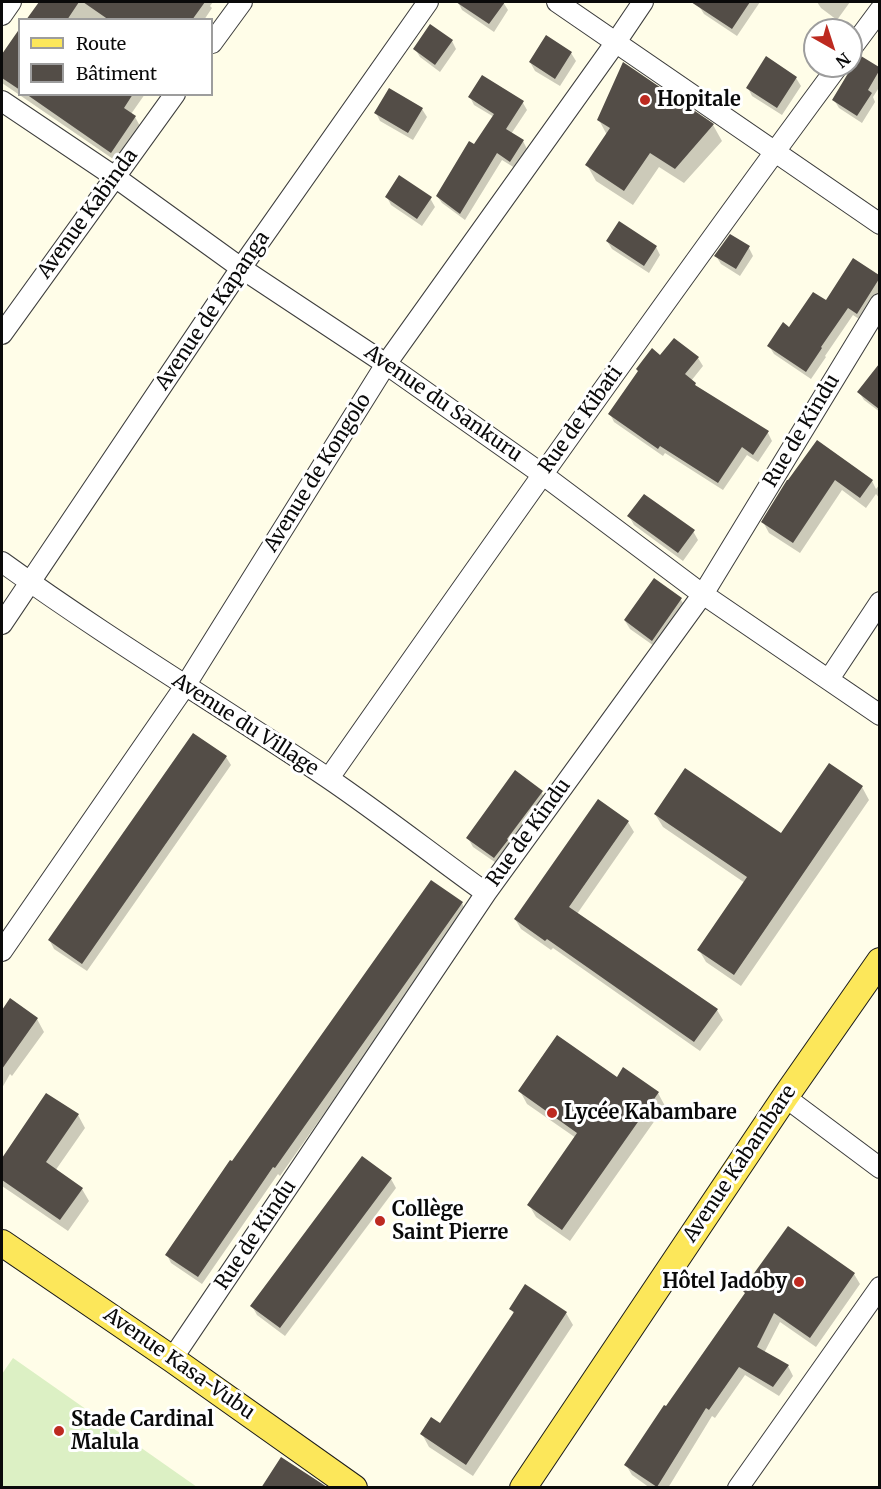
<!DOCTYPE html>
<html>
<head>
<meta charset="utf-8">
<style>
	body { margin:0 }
	#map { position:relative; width:881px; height:1489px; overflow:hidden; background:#fffde8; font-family:Merriweather,serif }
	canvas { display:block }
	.frame { position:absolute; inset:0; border:3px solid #0a0a0a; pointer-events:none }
	.legend { position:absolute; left:18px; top:18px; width:195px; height:78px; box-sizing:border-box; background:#fff; border:2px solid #9d9d9d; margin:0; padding:8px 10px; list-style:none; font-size:18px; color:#0a0a0a }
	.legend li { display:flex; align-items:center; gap:12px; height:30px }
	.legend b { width:30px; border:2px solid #9d9d9d }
	.north { position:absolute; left:803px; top:18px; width:60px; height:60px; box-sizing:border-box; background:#fff; border:2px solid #9d9d9d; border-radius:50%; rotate:141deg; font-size:16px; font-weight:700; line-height:24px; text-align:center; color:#0a0a0a }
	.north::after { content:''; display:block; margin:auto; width:21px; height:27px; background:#bd2a20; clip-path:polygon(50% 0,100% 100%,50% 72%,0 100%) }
</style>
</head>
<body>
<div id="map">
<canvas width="881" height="1489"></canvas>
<div class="frame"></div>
<ul class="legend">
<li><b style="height:8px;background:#fce75a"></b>Route</li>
<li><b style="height:16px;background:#534d47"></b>Bâtiment</li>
</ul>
<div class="north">N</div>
</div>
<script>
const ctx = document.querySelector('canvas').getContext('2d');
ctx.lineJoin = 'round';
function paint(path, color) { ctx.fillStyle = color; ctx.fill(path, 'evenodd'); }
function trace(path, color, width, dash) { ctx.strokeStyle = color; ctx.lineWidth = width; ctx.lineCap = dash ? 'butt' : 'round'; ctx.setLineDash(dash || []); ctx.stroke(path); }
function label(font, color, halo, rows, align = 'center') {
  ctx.font = font + ' Merriweather,serif'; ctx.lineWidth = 6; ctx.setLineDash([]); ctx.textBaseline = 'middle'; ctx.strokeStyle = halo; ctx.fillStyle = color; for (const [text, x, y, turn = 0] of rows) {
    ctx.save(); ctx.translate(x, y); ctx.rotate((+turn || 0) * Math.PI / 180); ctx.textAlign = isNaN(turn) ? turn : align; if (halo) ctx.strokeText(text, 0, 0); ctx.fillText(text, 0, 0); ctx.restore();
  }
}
const pitch = new Path2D(`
	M13,1358L197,1487H2V1374Z`);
const shadow = new Path2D(`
	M40,2H213L210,6L212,8L204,20H28Z
	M458,2H503L508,10L494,32L462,10Z
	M702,2H760L737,36L704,14L699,6Z
	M817,2H850L837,20L821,8Z
	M20,31V94H145L131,114L135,117L140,126L116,161L2,83V57Z
	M452,41L456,49L440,72L420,57L415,49Z
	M571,53L576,61L560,86L535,71L530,62Z
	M861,58L880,69V86L873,97L875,102L862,123L839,108L834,100L851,69V62H856Z
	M623,64L713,125L722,141L684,183L659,167L633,205L596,181L587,165L607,135L599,120Z
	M796,78L801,86L782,115L752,96L748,88Z
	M470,97L523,103L527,110L511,134L523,141L527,149L515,168L502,160L465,220L442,203L437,196L475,147L494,117L474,105Z
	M422,109L427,117L413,140L380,121L376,113Z
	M387,197L430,198L435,207L422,226L391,205Z
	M607,241L656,247L660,255L649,273L612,249Z
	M749,248L753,256L740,276L721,264L716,256Z
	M853,260L880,277V294L862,321L853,315L825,356L826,357L811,379L774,354L769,346L790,329L826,302Z
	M661,357L698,358L703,366L691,381L698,388L768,433L772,441L758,462L747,455L723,490L665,453L663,456L614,422L610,414Z
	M880,366V412L864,400L859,392Z
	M817,442L872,481L876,489L880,484V499L876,494L866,508L842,490L800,553L769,533L763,522Z
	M629,516L693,531L698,540L683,561L634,525Z
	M654,580L681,600L686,608L657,648L630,629L625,621Z
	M194,735L226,757L231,765L87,971L54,949L50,941Z
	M862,787L869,800L741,986L706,962L699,950L745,883L663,827L655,814L782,835Z
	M541,792L546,800L499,865L473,847L468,838Z
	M628,822L634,832L577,914L717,1010L723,1020L700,1051L553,948L551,950L521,929L515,919Z
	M462,903L466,912L280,1176L278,1174L202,1284L171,1263L167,1255L232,1164Z
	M11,1000L37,1019L44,1032L12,1076L10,1074L2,1088V1013Z
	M617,1079L658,1093L665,1106L570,1241L536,1217L529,1205L576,1138L527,1104L520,1091Z
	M47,1095L78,1115L85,1128L55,1171L82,1189L89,1201L68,1231L2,1186V1160Z
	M362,1158L391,1179L396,1188L285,1336L257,1315L252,1306Z
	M854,1274L860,1284L816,1347L780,1322L764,1353L788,1366L793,1376L779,1396L745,1375L715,1418L712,1416L668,1488H650L632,1475L626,1465L746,1295Z
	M511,1309L566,1313L573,1325L473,1476L429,1447L422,1434L440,1426L514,1314Z`);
const building = new Path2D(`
	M39,2H79L67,20H26Z
	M83,2H205L192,20H109Z
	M456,2H505L489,24Z
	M691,2H750L732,29Z
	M430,24L453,40L435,65L413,49Z
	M20,28V90L2,78V54Z
	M546,35L572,52L555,79L529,62Z
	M766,56L797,77L777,108L746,88Z
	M861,56L879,67V71L868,90L872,93L857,116L832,100L850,70H849L850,66H851V61L856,60Z
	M623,62L714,124L675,169L650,153L624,191L585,165L610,128L597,120Z
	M482,75L524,101L506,129L524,140L510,162L497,153L460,214L436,196L469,141L474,144L494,114L468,97Z
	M389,88L423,108L408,133L374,113Z
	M26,94H133L124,108L136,116L111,153Z
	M399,175L432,197L417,219L385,197Z
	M619,221L657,246L644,266L606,241Z
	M730,234L750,246L736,269L714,256Z
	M853,258L879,275V279L857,314L848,308L821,347L822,348L806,372L767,346L783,322L789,327L813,292L826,300Z
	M674,338L699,357L685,374L696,383L695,385L769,431L753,455L742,447L718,483L660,446L658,449L608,414L638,371L636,369L652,348L660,355Z
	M879,364V409L857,392Z
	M817,440L873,480L860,498L835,480L793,543L761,522L787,480H788Z
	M644,494L695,530L678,553L627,516Z
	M654,578L682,598L652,641L624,620Z
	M193,733L227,756L82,964L48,940Z
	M829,763L863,786L734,975L697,950L747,877L654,814L685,768L781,833Z
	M515,770L543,791L507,839L508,840L494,858L466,838Z
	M598,799L629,821L569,907L718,1009L694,1042L547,939L545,941L514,919Z
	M431,880L463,902L275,1168L273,1167L198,1277L165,1255L230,1160L232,1161Z
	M10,998L38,1018L2,1069V1010Z
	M557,1035L617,1077L623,1067L659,1092L562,1230L527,1205L577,1133L518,1091Z
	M46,1093L79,1114L46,1162L83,1188L60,1220L2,1180V1158Z
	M362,1156L392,1178L280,1328L250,1306Z
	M788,1226L855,1273L810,1338L774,1313L757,1347L789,1365L773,1387L739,1367L709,1410L706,1408L657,1487L624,1465L664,1405L666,1406L745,1293L742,1290Z
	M525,1284L567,1312L466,1465L420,1434L431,1417L440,1423L514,1312L509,1309Z
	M281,1457L327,1487V1488H261Z`);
const minor = new Path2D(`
	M557,2L880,224
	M2,15L11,2
	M212,43L242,2
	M851,49L880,10
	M2,101L115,177L241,268L386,364L542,474L694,588L880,715
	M2,334L175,94
	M2,562C107,638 219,705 328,778C381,814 433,855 486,893
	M2,624L241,268L428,2
	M829,679L880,602
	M329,778C496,539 664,301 838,66
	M2,951L185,686L386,364L616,42L643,2
	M785,1097L880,1168
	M172,1359L486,893L705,591L880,304
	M738,1488L880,1287`);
const major = new Path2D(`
	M2,1243L172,1359L354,1488
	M523,1488L785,1097L880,961`);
const markers = [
	[645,100,6,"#bd2a20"],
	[552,1113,6,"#bd2a20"],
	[380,1221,6,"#bd2a20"],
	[799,1282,6,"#bd2a20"],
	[59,1431,6,"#bd2a20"]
];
const poiNames = [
	["Hopitale",657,100],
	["Lycée Kabambare",564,1113],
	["Collège",392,1210],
	["Saint Pierre",392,1233],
	["Hôtel Jadoby",787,1282,"right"],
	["Stade Cardinal",71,1420],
	["Malula",71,1443]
];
const streetNames = [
	["Avenue Kabinda",88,214,-54],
	["Avenue de Kapanga",213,311,-56],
	["Avenue du Sankuru",443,404,35],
	["Rue de Kibati",581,420,-54],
	["Rue de Kindu",802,431,-59],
	["Avenue de Kongolo",318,473,-58],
	["Avenue du Village",245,725,33],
	["Rue de Kindu",529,833,-54],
	["Avenue Kabambare",740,1164,-56],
	["Rue de Kindu",256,1235,-56],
	["Avenue Kasa-Vubu",179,1364,35]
];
paint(pitch, '#dcf0c4');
paint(shadow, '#0003');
paint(building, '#534d47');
trace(minor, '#3d3d3d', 22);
trace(major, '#1b1b1b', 28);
trace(minor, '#fff', 20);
trace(major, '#fce75a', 26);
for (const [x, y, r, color] of markers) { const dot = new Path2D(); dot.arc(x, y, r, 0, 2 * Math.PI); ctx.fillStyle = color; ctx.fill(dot); trace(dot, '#fff', 2); }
label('bold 20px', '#0a0a0a', '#fff', poiNames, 'left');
label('20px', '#0a0a0a', '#fff', streetNames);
</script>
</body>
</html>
